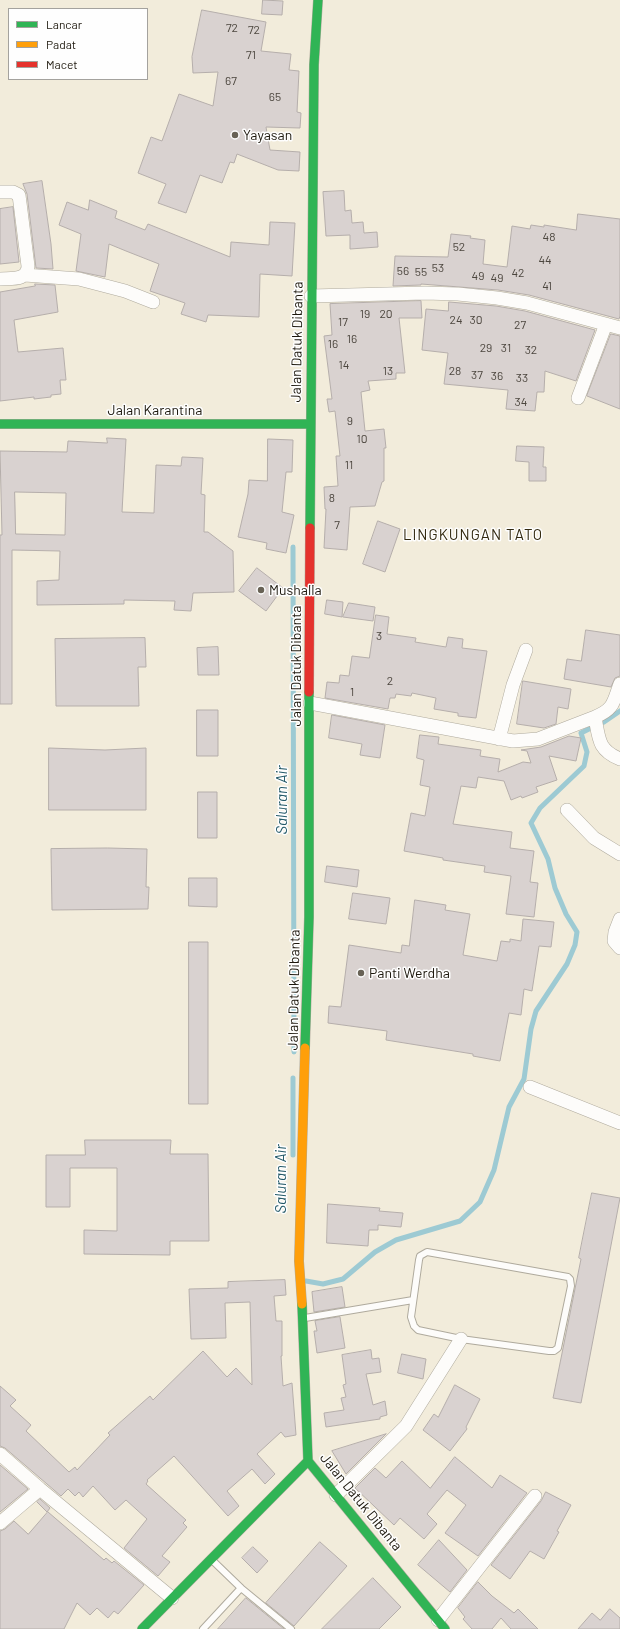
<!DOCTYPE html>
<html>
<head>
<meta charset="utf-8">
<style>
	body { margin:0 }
	#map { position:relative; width:620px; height:1629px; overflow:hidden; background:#f2ecdb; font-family:Barlow,sans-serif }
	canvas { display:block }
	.legend { position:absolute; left:8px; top:8px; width:140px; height:72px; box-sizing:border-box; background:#fefefe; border:1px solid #a4a29e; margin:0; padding:5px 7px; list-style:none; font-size:12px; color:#1d180d }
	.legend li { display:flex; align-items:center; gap:8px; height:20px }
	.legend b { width:20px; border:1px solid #a4a29e }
</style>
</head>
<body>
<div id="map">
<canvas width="620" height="1629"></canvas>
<ul class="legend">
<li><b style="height:5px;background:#30b455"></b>Lancar</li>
<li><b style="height:5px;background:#ff9f0a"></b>Padat</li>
<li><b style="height:5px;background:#e5322d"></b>Macet</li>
</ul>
</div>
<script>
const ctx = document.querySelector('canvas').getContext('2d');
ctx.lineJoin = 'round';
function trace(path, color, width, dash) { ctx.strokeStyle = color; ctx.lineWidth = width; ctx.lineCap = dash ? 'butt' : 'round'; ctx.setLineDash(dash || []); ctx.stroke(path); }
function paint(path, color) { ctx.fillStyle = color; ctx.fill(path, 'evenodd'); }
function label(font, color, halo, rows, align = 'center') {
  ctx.font = font + ' Barlow,sans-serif'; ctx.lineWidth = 3; ctx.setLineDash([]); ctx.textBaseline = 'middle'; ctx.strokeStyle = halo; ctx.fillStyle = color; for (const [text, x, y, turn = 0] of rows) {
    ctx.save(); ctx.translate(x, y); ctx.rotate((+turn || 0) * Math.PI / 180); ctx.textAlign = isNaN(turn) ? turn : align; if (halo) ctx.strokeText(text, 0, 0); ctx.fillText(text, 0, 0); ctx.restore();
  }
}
const stream = new Path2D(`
	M293,547L294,1052
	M604,722L620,711
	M293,1155V1078
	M306,1281L323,1284L343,1279L375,1252L396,1240L460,1221L480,1202L494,1170L509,1107L524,1079L531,1029L536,1011L567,964L575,945L577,932L566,914L555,888L548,859L531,823L540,808L584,766L587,752L581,733L589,729`);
const building = new Path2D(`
	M263,0L283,1L282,15L262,14Z
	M202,10L266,22L261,51L291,54L289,70L299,71L297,112L301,113L300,128L266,127L270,150L300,152L299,171L278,170L237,154L234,163L230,162L222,183L200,175L186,213L158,203L166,184L138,173L151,137L162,141L179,94L213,106L218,72L193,73L192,57Z
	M42,181L51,244L53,269L36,268L27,194L23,184Z
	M344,191L345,211L351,210L352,223L363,222L364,233L377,232L378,247L350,249V235L326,236L323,192Z
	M90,200L117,211L115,218L145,230L148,224L230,257L231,242L269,245L270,222L295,223L292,276L260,274L259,317L208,315L206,322L181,314L185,303L150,291L159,264L126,251L109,244L105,277L76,271L81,234L59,225L67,202L88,210Z
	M13,207L19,262L0,264V209Z
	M578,214L620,219V316L619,319L529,295L498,290L421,284V285L393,286L395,256L448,257L451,234L471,236L470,238L485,240L483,264L507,267L512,226L530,229L531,225L544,227V225L576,230Z
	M35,284L55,285L58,312L14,320L18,352L63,348L66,380H60L61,394L51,395V397L34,399V397L0,401V292L35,286Z
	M421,301L422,318H399L405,373H396V379L368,381L370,390L361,392L365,431L384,429L386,448H384V481L382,482L375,506L350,507L347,550L324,548L326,509H325L324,487L338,486L336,456H340L335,411L329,412L327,399H332L324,336L332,335L330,304Z
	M449,302L496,306L525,311L595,330L576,381L545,371L544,392H537L535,411L506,409L508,390L444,384L448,353L422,350L426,309L448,311Z
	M611,334L620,336V409L587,396Z
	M107,438L126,439L122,512L154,513L156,465L181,466L182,457L203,458L201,494L205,495L204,532H208L233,551L234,592L193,593L191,611L174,610L175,601L124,600V604L37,605V581L59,580L60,551L12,550V704H0V535H2L0,451L67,452L68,441L107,443ZM15,492L66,493L65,535L16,534Z
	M268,439L293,440L292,472H286L282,512L294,515L286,553L266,549L267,543L238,537L248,494L249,480L267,481Z
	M517,446L544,447L543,467H546V481H529V462L516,461Z
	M378,521L400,529L385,572L363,564Z
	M257,568L283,588L266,611L239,591Z
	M327,600L343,602L342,617L325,614Z
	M349,603L375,607L373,621L343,617Z
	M376,615L389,617L387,634L416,638L415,642L446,647L448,637L463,639L462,648L487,651L476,718L458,716V713L434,709L436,698L412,693L411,696L396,694L395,698H390L388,709L325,698L327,682L339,683L340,675L349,676L352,656L369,658Z
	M586,630L620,635V676L615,678L611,687L564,679L567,659L581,661Z
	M145,638L146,667H138L139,706H56L55,639Z
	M218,647L219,675H198L197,648Z
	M523,681L571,689L568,709L558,707L556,724L544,728L517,724Z
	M197,710H218V756H197Z
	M332,715L385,725L380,758L360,755L362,744L329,738Z
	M420,735L439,737L438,744L481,750L480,756L500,759L498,772L523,762L531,763L527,751L521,750L541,747L569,736L581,738L576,761L549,756L557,780L536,787L538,792L522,798L521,796L511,800L504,781L478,777L476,788L461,786L453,824L512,832L510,848L534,851L530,882L538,883L534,917L506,914L511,876L484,872L485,866L443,860V858L404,851L411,813L425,816L430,787L420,785L424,760L417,758Z
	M49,748L105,750L146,748V810H49Z
	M198,792H217V838H198Z
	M108,848L147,849L146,887H149L148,909L52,910L51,849Z
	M327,866L359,870L357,887L325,882Z
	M189,878H217V907L189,906Z
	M353,893L390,898L386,924L349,919Z
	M415,900L446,905L445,910L470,914L463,955L497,961L501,941L510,942V939L521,941L523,919L554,922L551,947L539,946L532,991L524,989L521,1015L509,1013L500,1061L473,1056V1054L386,1040L387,1031L328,1023L329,1006L341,1007L349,945L401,953L402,945L409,946Z
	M189,942H208V1104H189Z
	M85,1140H171L170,1154H208L209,1241H170V1255L84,1254V1230L117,1231V1168H70V1207H46V1155H85Z
	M592,1193L620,1198L581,1403L553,1398L581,1259L579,1258Z
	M328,1204L380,1208L379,1211L403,1213L401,1227L378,1225V1230H369L368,1246L327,1243Z
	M285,1280L286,1295L274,1296L276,1321H282V1356H281L283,1386L292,1383L296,1435L285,1437L281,1432L257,1454L275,1474L265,1484L252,1469L227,1491L239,1506L228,1516L174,1456L147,1480L148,1481L146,1484L186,1520L183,1523L187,1527L162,1556L170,1562L158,1576L124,1548L147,1519L126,1500L115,1510L93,1486L83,1497L79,1492L75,1496L68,1489L61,1496L5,1448L0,1446V1386L16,1400L10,1406L31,1425L26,1431L69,1472L75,1467L77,1470L110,1435L108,1433L150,1396L153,1400L203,1351L227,1377L236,1368L252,1385L250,1302L225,1303L226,1338L191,1339L189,1289L228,1288V1282Z
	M342,1287L345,1307L314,1312L312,1292Z
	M340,1317L345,1348L317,1353L314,1331H317L315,1321Z
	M371,1350L372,1359L379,1358L381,1372L366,1374L373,1405L385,1401L387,1415L380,1417V1419L326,1427L324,1413L344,1410L341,1398L346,1397L343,1385L346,1384L342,1355Z
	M402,1354L426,1359L423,1379L398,1373Z
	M455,1385L480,1399L466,1427L467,1429L450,1451L423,1430L434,1414L438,1417Z
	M386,1434L346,1474L332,1451Z
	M455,1457L492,1488L500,1475L527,1493L478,1556L445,1533L466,1505L447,1490L427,1514L437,1524L424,1539L400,1518L394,1525L355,1488L375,1468L386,1478L402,1461L430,1488Z
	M0,1465L28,1489L0,1512Z
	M546,1492L571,1505L557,1531L559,1532L544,1559L530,1551L510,1579L491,1565L541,1501Z
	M40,1499L50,1508L47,1512L37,1502Z
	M48,1512L104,1560L106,1558L112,1563L114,1561L144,1585L118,1614L114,1611L108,1618L97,1608L90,1615L77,1603L64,1629H0V1531L5,1529L14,1521L28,1534Z
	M439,1540L467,1570L450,1592L418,1565Z
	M320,1542L347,1566L294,1626L266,1603Z
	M253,1547L268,1561L257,1573L242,1558Z
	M373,1578L401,1607L379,1629H322Z
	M478,1582L492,1596L514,1613L518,1609L538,1629H511L501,1618L492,1629H472L463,1619L465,1617L458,1608Z
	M246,1598L284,1629H218Z
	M610,1609L620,1618V1629H578L592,1613L600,1620Z`);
const lane = new Path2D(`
	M427,1252L568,1277L570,1279L571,1286L558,1348L554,1351H549L461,1339L418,1330L414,1326L411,1317L419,1260L420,1256Z
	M305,1318L413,1300
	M241,1588L291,1629
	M203,1629L241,1588L212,1560`);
const street = new Path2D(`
	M0,192H13L19,195L28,266C28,281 11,278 0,279
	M25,275L79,279L125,291L153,302
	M311,296L425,293L458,294L497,298L527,303L620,328
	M578,398L606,324
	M310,703L513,741L538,739L595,717C599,739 598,750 620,759
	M595,717C614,709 613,703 620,684
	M499,739L513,685L526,650
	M567,810L594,838L620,854
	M620,919L615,932L614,941L620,948
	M530,1087L620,1123
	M0,1454L40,1489L172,1598
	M336,1495L406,1426L461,1339
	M0,1523L40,1489
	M438,1620L535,1496`);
const fast = new Path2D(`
	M0,424H310
	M310,528L314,65L318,0
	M305,1048L309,917V692
	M302,1304L308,1461L445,1629
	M142,1629L308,1461`);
const slow = new Path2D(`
	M302,1304L299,1261L305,1048`);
const jam = new Path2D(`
	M309,692L310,528`);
const markers = [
	[235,135,4,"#686255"],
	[261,590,4,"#686255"],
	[361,973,4,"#686255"]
];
const numberNames = [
	["72",232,28],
	["72",254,30],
	["71",251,55],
	["67",231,81],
	["65",275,97],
	["48",549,237],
	["52",459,247],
	["44",545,260],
	["53",438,268],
	["56",403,271],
	["55",421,272],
	["42",518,273],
	["49",478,276],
	["49",497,278],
	["41",547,286],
	["19",365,314],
	["20",386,314],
	["24",456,320],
	["30",476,320],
	["17",343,322],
	["27",520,325],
	["16",352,339],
	["16",333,344],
	["29",486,348],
	["31",506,348],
	["32",531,350],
	["14",344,365],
	["13",388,371],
	["28",455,371],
	["37",477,375],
	["36",497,376],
	["33",522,378],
	["34",521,402],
	["9",350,421],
	["10",362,439],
	["11",349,465],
	["8",332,498],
	["7",337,525],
	["3",379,636],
	["2",390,681],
	["1",352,692]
];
const poiNames = [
	["Yayasan",243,135],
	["Mushalla",269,590],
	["Panti Werdha",369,973]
];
const streetNames = [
	["Jalan Datuk Dibanta",297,342,-89],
	["Jalan Karantina",155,410],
	["Jalan Datuk Dibanta",296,666,-90],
	["Jalan Datuk Dibanta",294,990,-89],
	["Jalan Datuk Dibanta",361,1502,51]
];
const neighbourhoodNames = [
	["LINGKUNGAN TATO",473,535]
];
const waterNames = [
	["Saluran Air",282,800,-90],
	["Saluran Air",281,1179,-90]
];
trace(stream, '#9dcad3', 5);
paint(building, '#d9d2d0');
trace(building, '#b5aeab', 1);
trace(lane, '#afaa9d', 8);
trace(street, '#afaa9d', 14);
trace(fast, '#afaa9d', 10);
trace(slow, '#afaa9d', 10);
trace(jam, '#afaa9d', 10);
trace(lane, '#fdfcfa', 6);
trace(street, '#fdfcfa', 13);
trace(fast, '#30b455', 9);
trace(slow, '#ff9f0a', 9);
trace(jam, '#e5322d', 9);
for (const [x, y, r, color] of markers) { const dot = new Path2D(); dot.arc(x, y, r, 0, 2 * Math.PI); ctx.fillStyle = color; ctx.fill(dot); trace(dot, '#fefefe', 1.5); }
label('12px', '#4c463e', null, numberNames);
label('14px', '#1d180d', '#fefefe', poiNames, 'left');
label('14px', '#1d180d', '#fefefe', streetNames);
ctx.letterSpacing = '1px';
label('15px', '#32290f', '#fefefe', neighbourhoodNames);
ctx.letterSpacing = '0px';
label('italic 15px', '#235968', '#fefefe', waterNames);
</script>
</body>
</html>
